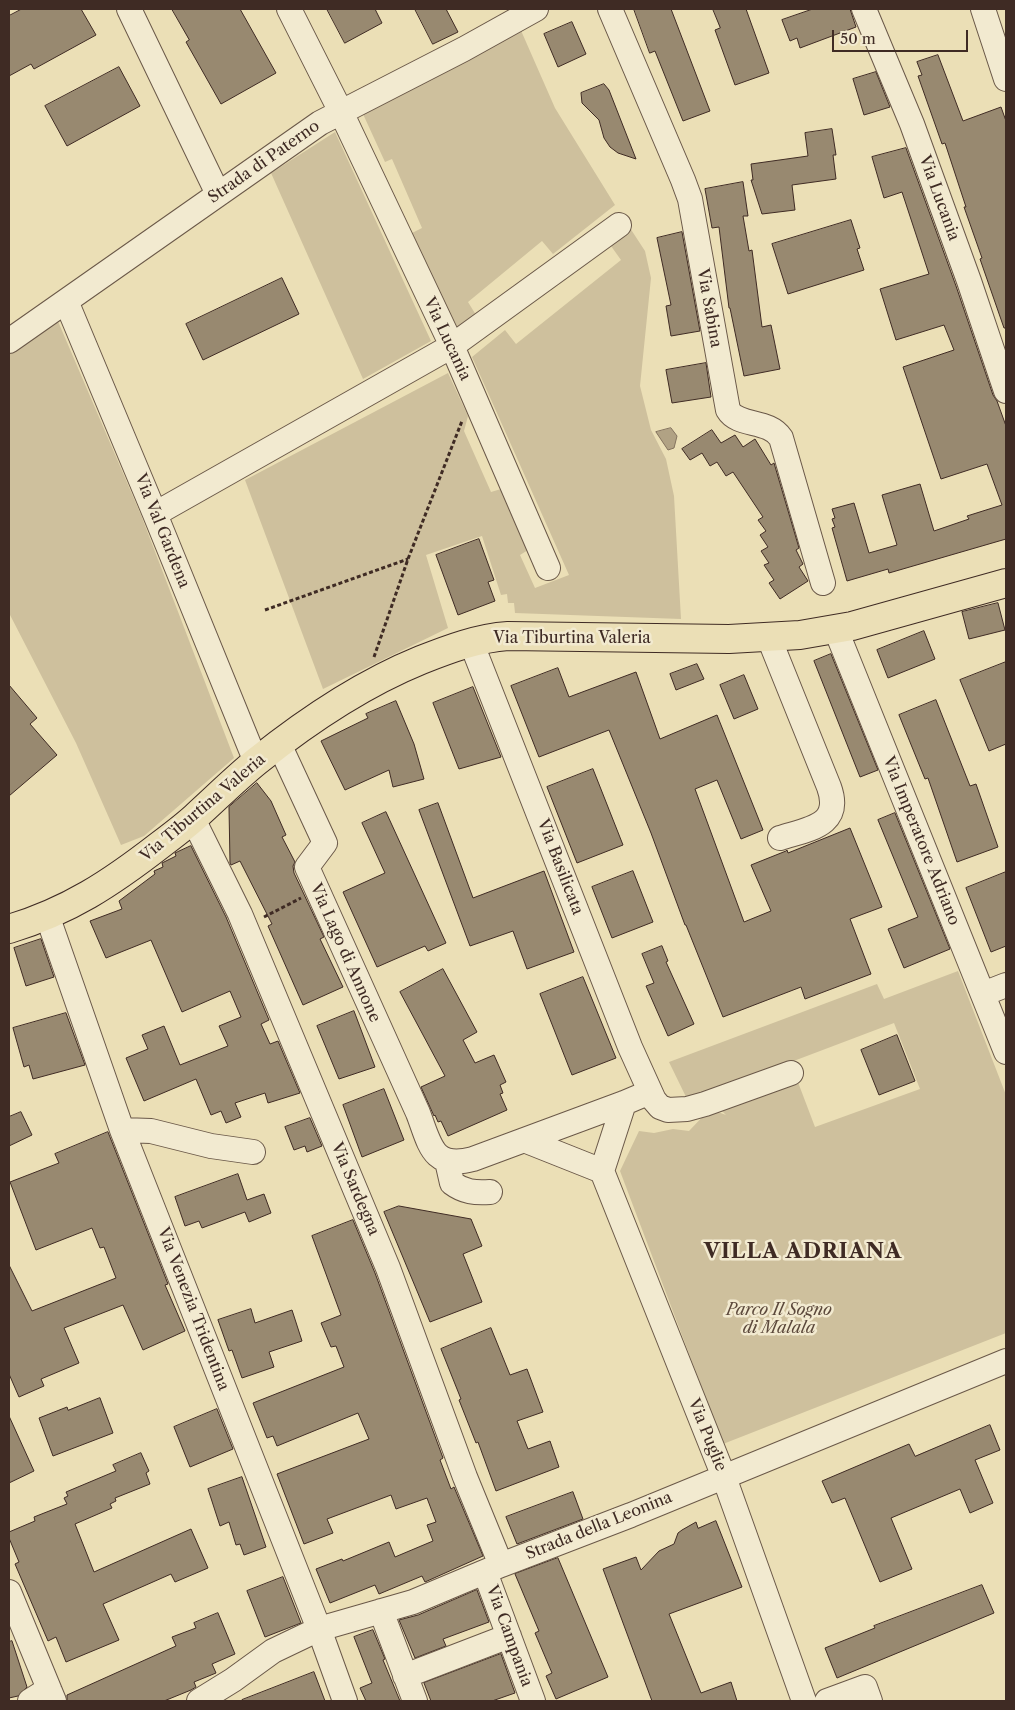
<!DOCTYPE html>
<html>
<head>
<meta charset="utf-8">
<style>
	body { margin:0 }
	#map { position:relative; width:1015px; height:1710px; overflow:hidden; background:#ebdfb6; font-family:"Libre Caslon Text",serif }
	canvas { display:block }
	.frame { position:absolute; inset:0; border:10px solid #3f2b24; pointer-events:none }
	.scale { position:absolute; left:832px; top:30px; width:136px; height:22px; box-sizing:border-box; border:2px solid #3f2b24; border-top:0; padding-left:6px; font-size:15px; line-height:18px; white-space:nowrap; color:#3f2b24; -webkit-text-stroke:4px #f2ead0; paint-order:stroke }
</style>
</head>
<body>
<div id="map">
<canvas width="1015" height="1710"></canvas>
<div class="frame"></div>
<div class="scale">50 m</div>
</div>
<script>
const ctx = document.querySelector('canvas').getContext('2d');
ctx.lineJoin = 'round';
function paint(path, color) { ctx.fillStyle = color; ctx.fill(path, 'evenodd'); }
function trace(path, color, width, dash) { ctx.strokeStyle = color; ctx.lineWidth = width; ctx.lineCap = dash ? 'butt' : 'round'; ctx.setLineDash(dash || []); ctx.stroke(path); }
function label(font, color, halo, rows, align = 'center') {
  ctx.font = font + ' "Libre Caslon Text",serif'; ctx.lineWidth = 5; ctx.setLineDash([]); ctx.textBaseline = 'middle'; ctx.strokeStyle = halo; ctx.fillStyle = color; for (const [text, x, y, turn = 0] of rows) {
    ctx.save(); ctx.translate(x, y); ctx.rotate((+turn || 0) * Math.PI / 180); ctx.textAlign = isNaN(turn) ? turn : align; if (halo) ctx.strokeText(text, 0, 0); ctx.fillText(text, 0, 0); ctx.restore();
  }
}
const green = new Path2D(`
	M519,26L555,108L615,205L553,254L542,241L468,302L476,315L456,330L412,233L422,228L392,159L385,162L363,114Z
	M335,132L431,341L363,379L271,173Z
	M630,228L645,251L651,278L640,386L651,430L666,459L674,496L681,619L515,613L514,603H508L507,594L501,595L482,536L426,555L448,628L323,689L245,480L448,373L468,416L464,431L491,492L501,489L528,550L520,555L535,588L569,575L472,357L505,330L516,344L621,260L611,246Z
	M57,319L141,515L234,758L144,836L121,845L76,743L9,613V352Z
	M958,971L1006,1095V1333L723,1444L620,1171L639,1131L654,1133L673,1129L689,1131L710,1109L726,1115L715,1104L796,1077L815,1127L920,1089L894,1023L688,1101L669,1062L877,984L884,999Z`);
const water = new Path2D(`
	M671,428L677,436L674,448L668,450L656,432Z`);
const building = new Path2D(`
	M22,9H81L96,35L34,69L31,64L9,76V16Z
	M172,9H240L276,73L221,104L186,42L189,40Z
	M327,9H375L382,23L345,43Z
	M415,9H446L458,32L433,44Z
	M634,9H671L710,111L683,121L655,51L650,53Z
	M713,9H746L769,73L735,85L715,30L720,28Z
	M813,9H850L856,27L800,48L797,38L790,41L782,20Z
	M572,22L586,54L558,67L544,34Z
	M938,55L963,121L1001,107L1006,121V328H1004L980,259L982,258L964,207H966L945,143L942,144L918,76L922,75L917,62Z
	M119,67L140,106L67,146L45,106Z
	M876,72L890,107L864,115L853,79Z
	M604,84L609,90L636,159L618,153L610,147L604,138L599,120L582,103L581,93Z
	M832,129L836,155H833L836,179L792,185L795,210L762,214L751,180H753L751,164L808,156L805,133Z
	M906,148L956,286L993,395L997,401L1006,426V539L889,573L888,569L847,581L832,528L835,527L832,519L835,518L832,509L854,503L869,553L897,545L882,495L920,484L934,531L969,519L967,516L1002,505L987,464L941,479L903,367L954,350L944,325L896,340L880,289L929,274L902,192L884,198L872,157Z
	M743,182L748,216H743L749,251L752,250L762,327L771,325L780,369L744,376L730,308H729L719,227L712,228L705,189Z
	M851,220L860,248L857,249L864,270L788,294L772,244Z
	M682,232L700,331L671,336L666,306L671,305L657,238Z
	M282,278L299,314L203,360L186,324Z
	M706,363L711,397L672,403L666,370Z
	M712,430L721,443L735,435L743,447L755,439L771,465L774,463L799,548L796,550L803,564L799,567L808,581L780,599L769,583L774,580L764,565L769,563L761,551L768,547L760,535L766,531L758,520L763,517L733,472L726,476L717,462L710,466L702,453L690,460L682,449Z
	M479,539L494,580L488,582L495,601L458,615L436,555Z
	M998,603L1005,630L969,639L962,612Z
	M924,631L935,659L888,678L877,650Z
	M831,654L878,770L860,777L814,661Z
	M1006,662V744L989,751L960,680Z
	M697,664L704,679L676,690L670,674Z
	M558,668L569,697L636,672L660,739L717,715L763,830L741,839L717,780L695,789L744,922L771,911L751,865L786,851L787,850L788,853L850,828L882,907L850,919L871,974L805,999L801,987L723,1017L686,925H685L651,833L609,730L539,757L511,686Z
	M744,675L758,709L734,719L720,685Z
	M9,685L37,718L30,724L57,755L9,796Z
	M473,687L501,757L459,769L433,703Z
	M936,700L970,786L976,784L998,847L957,862L928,778L925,779L899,715Z
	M396,701L414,744L424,779L393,787L389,770L345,790L321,741L368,718L366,714Z
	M593,769L623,845L577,863L547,787Z
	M257,783L271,801L286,835L282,837L295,862L293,866L294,873L324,937L320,939L343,987L303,1005L268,926L272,924L240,861L231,865L230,863L229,807Z
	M438,803L473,898L544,871L574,952L527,969L513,931L470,946L419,810Z
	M386,812L446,943L428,951L425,946L377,967L343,892L385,873L362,823Z
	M895,813L950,949L904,968L888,929L918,917L878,820Z
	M191,846L226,917L269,1020L261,1024L270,1044L278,1041L300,1093L268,1103L265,1093L235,1103L241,1117L226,1123L221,1111L211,1115L196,1079L144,1101L126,1058L148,1049L142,1035L164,1026L180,1065L228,1046L219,1026L241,1017L230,991L182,1012L151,940L106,958L90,921L122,909L119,901L155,874L154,871L163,867L162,863L176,856L175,853L177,852Z
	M633,871L653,922L612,938L592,887Z
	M1006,872V946L991,952L966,888Z
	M41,939L54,977L26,986L14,948Z
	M662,946L668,961L666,962L694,1024L668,1036L646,986L654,983L642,954Z
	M443,969L477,1032L463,1040L475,1063L494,1055L506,1082L500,1085L503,1093L500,1094L507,1110L448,1136L441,1121L438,1122L435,1115L434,1116L421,1087L445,1076L400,992Z
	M583,977L616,1058L572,1075L540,994Z
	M354,1011L375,1067L339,1079L317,1026Z
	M66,1013L85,1065L33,1079L29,1065L24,1067L13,1028Z
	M897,1035L915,1081L879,1095L861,1050Z
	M384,1089L404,1140L362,1157L343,1105Z
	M21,1112L32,1135L9,1146V1117Z
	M310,1118L322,1146L307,1152L305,1146L294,1150L285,1127Z
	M108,1132L168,1284L165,1285L185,1331L143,1350L123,1305L64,1328L79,1363L41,1379L44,1386L19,1397L9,1374V1265L32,1311L116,1278L104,1247L100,1248L92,1228L36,1250L10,1182L59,1163L55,1154Z
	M238,1174L247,1200L264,1194L271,1213L249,1222L245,1212L202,1228L199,1221L185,1226L175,1197Z
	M399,1206L471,1219L482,1246L463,1254L482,1302L430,1322L384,1212Z
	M353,1220L375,1273L443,1458L440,1460L451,1489L454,1487L483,1556L425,1582L422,1576L379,1594L375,1585L330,1603L316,1569L342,1559L343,1561L389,1542L395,1557L433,1541L427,1525L436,1522L427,1498L396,1509L391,1495L327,1519L333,1533L304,1544L277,1474L369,1439L358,1413L277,1446L273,1436L267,1438L253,1403L344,1367L336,1346L331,1347L321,1323L341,1315L312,1236Z
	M251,1309L255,1323L292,1310L302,1341L269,1352L274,1367L242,1378L232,1350L229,1351L218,1320Z
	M491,1328L510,1375L527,1369L543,1412L517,1421L528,1449L550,1441L559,1467L496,1491L478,1442L476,1443L459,1400L461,1399L441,1349Z
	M100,1398L113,1433L53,1456L39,1418L67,1407L68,1410Z
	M217,1409L233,1449L190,1467L174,1427Z
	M9,1416L34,1471L9,1483Z
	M990,1425L1000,1450L975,1460L993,1503L970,1513L960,1489L891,1518L912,1569L880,1582L845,1498L832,1503L822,1481L909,1444L915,1456Z
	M141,1453L149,1471L146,1473L150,1484L115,1498L116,1501L110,1504L112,1508L75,1524L94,1572L191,1529L208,1568L175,1582L171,1574L103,1604L119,1640L66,1662L56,1637L48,1641L15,1564L19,1562L9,1538V1532L35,1521L34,1517L67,1504L64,1498L68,1496L66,1492L116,1471L113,1465Z
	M242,1477L266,1547L244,1555L240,1544L236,1545L229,1522L220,1526L208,1489Z
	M573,1492L583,1519L517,1544L506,1517Z
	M716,1521L742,1587L669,1614L701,1693L731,1682L737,1701H652L603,1569L636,1557L641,1570L659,1551L674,1544L678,1533L682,1530L696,1522L698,1528Z
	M558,1558L608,1677L556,1699L546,1676L552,1673L535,1633L539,1631L515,1574Z
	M283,1577L301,1623L265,1637L247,1591Z
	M982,1585L994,1613L837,1678L825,1648L875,1628L874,1626Z
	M477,1590L489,1622L443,1639L446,1646L415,1658L399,1620L418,1615Z
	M218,1613L235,1654L212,1664L216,1673L194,1682L196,1687L191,1690L164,1701H67V1695L176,1646L172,1637L196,1628L194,1623Z
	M373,1630L385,1659L383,1660L400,1701H366L360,1688L372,1683L354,1637Z
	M12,1641L27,1687L18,1696L9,1698V1642Z
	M501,1654L515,1693L492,1701H431L424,1683Z
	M314,1672L325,1701H242V1700Z`);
const path = new Path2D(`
	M265,610L408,559
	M374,657L408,559L462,421
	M264,917L301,898`);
const minor = new Path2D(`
	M129,9L218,194
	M289,9L341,112L452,346L548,568
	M610,9L683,180L690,199L728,410C738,427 769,419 781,438L823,583
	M864,9L912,124L969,281L1006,391
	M983,9L1006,79
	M66,301L155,514L256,762
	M9,341L320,123L464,49L536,9
	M155,514L452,346L619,225
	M836,630L1006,1052
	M769,638L829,787C843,826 808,829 780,838
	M471,642L630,1047L654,1100L660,1107L668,1110L687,1109L705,1104L791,1073
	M279,744L325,843L307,867L418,1113C430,1144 432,1170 473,1159L624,1103L650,1092
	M193,819L240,914L388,1268L465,1477L501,1565
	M47,915L122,1130L319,1629L345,1701
	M983,994L1006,985
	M122,1130L151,1131L211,1146L253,1152
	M524,1140L602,1171
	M447,1161L452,1183C464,1192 475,1193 490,1192
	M602,1171L724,1477L804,1701
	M602,1171L624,1103
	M485,1572L533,1701
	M9,1592L54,1701
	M381,1611L415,1701
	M405,1676L509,1636
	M30,1701L49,1689
	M199,1701L233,1680L273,1651L319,1629L413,1602L501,1565L631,1515L1006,1361
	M827,1701L865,1687L870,1701`);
const major = new Path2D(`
	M9,929C69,911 111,883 160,845C172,836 184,827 195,817C216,798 236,778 257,761C307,721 362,684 421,660C449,649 478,638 508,636L729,639L800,635L852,626L1006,583`);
const streetNames = [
	["Strada di Paterno",264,162,-35],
	["Via Lucania",939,198,70],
	["Via Sabina",709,308,80],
	["Via Lucania",447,339,65],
	["Via Val Gardena",162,531,68],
	["Via Tiburtina Valeria",572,638],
	["Via Tiburtina Valeria",203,808,-40],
	["Via Imperatore Adriano",921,841,68],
	["Via Basilicata",560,867,69],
	["Via Lago di Annone",345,953,66],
	["Via Sardegna",355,1189,67],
	["Via Venezia Tridentina",193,1309,69],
	["Via Puglie",707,1435,68],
	["Strada della Leonina",599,1526,-22],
	["Via Campania",509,1636,70]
];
const parkNames = [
	["Parco Il Sogno",779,1310],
	["di Malala",779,1328]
];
const districtNames = [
	["VILLA ADRIANA",803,1252]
];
paint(green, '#cec09d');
paint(water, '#b1a284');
trace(water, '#83725e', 1);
paint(building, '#988970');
trace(building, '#3f2b24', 1);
trace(minor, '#6a5848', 26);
trace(major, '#3f2b24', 30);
trace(path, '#3f2b24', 3, [4, 2.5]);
trace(minor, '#f2ead0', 24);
trace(major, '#ebdfb6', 28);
label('16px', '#3f2b24', '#f2ead0', streetNames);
label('italic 16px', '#5c493c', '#f2ead0', parkNames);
ctx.letterSpacing = '1px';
label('bold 21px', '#3f2b24', '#f2ead0', districtNames);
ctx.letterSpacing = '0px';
</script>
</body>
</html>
